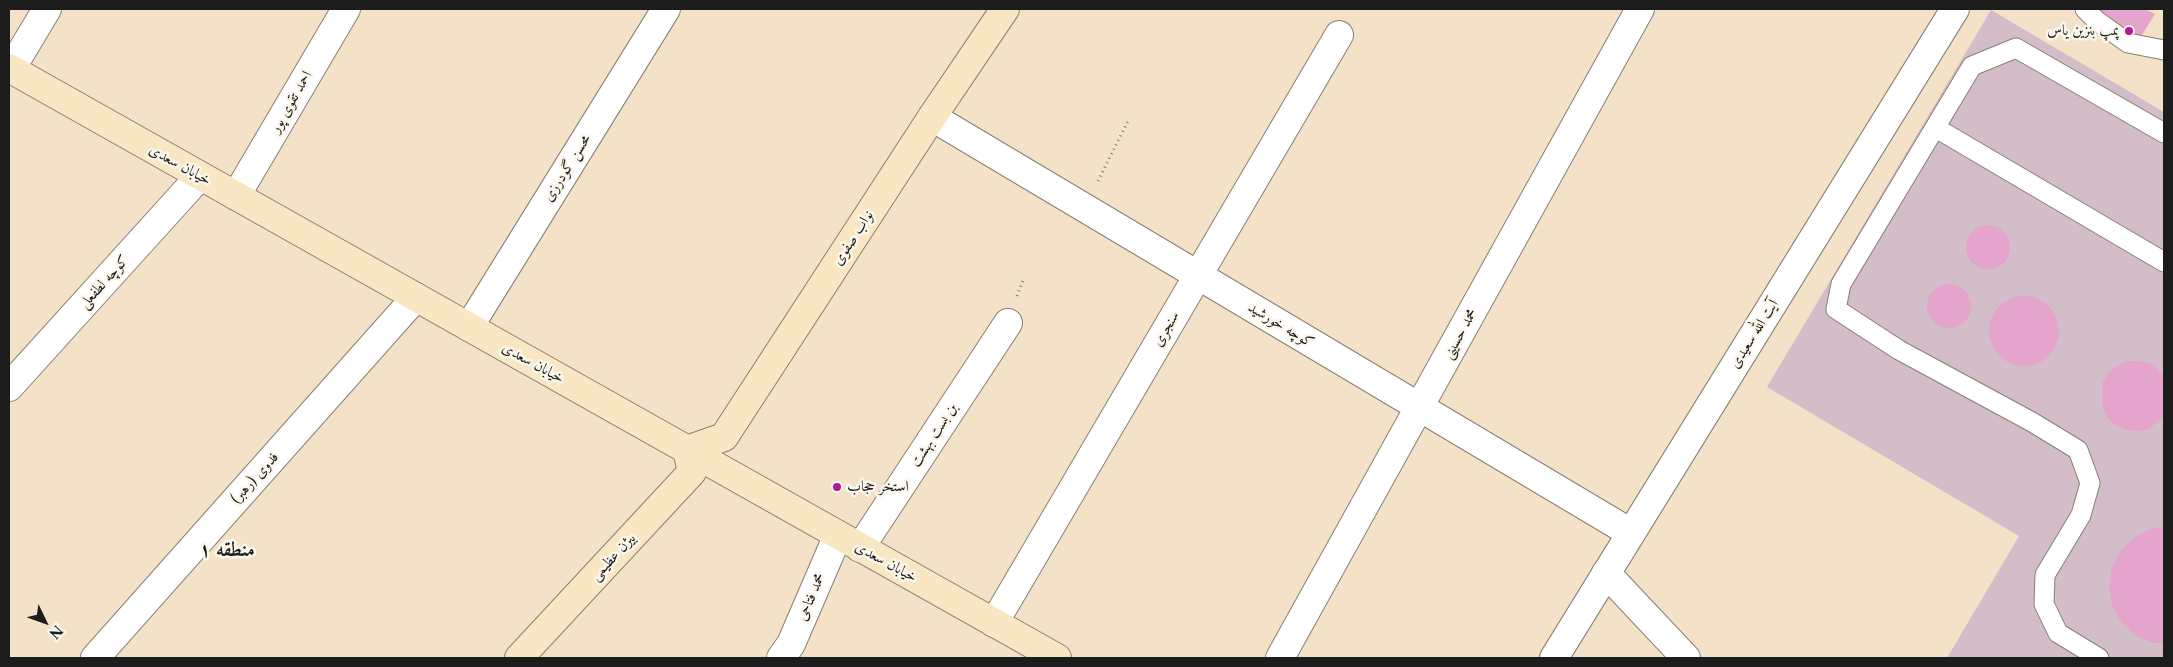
<!DOCTYPE html>
<html>
<head>
<meta charset="utf-8">
<style>
	body { margin:0 }
	#map { position:relative; width:2173px; height:667px; overflow:hidden; background:#f3e2c7; font-family:"Libre Caslon Text",serif }
	canvas { display:block }
	.frame { position:absolute; inset:0; border:10px solid #1c1c1c; pointer-events:none }
	.north { position:absolute; left:20px; top:597px; width:50px; height:50px; -webkit-text-stroke:4px #fbf7ec; paint-order:stroke; rotate:132deg; font-size:14px; font-weight:700; line-height:20px; text-align:center; color:#1c1c1c }
	.north::after { content:''; display:block; margin:auto; width:18px; height:22px; background:#1c1c1c; clip-path:polygon(50% 0,100% 100%,50% 72%,0 100%) }
</style>
</head>
<body>
<div id="map">
<canvas width="2173" height="667"></canvas>
<div class="frame"></div>
<div class="north">N</div>
</div>
<script>
const ctx = document.querySelector('canvas').getContext('2d');
ctx.lineJoin = 'round';
function paint(path, color) { ctx.fillStyle = color; ctx.fill(path, 'evenodd'); }
function trace(path, color, width, dash) { ctx.strokeStyle = color; ctx.lineWidth = width; ctx.lineCap = dash ? 'butt' : 'round'; ctx.setLineDash(dash || []); ctx.stroke(path); }
function label(font, color, halo, rows, align = 'center') {
  ctx.font = font + ' "Libre Caslon Text",Amiri,serif'; ctx.lineWidth = 5; ctx.setLineDash([]); ctx.textBaseline = 'middle'; ctx.strokeStyle = halo; ctx.fillStyle = color; for (const [text, x, y, turn = 0] of rows) {
    ctx.save(); ctx.translate(x, y); ctx.rotate((+turn || 0) * Math.PI / 180); ctx.textAlign = isNaN(turn) ? turn : align; if (halo) ctx.strokeText(text, 0, 0); ctx.fillText(text, 0, 0); ctx.restore();
  }
}
const industrial = new Path2D(`
	M1991,10L2164,112V658H1947L2019,536L1767,387Z`);
const building = new Path2D(`
	M2096,9H2145L2155,14L2137,43Z
	M1966 247a22 22 0 1 1 44 0a22 22 0 1 1-44 0Z
	M1927 306a22 22 0 1 1 44 0a22 22 0 1 1-44 0Z
	M1989 331a35 35 0 1 1 70 0a35 35 0 1 1-70 0Z
	M2128,361H2139L2151,364L2164,376V416L2149,429L2138,431L2126,430L2115,425L2107,417L2102,407V384L2108,373L2117,366Z
	M2164,527V643H2153L2135,635L2121,622L2112,605L2109,586L2112,567L2121,550L2136,536L2154,528Z`);
const path = new Path2D(`
	M1098,181L1129,119
	M1017,296L1023,280`);
const service = new Path2D(`
	M2085,9L2097,21L2128,43L2164,50
	M1936,128L2164,262
	M2099,658L2058,633L2044,604L2045,575L2081,515L2090,483L2078,450L2032,422L1899,350L1836,309L1841,284L1972,66L2016,48L2164,133`);
const minor = new Path2D(`
	M11,69L47,9
	M932,117L1631,533
	M236,196L346,9
	M469,327L666,9
	M9,387L200,176
	M860,548L1008,323
	M1606,573L1686,658
	M994,623L1339,35
	M95,658L416,297
	M781,658L791,644L838,535
	M1280,658L1640,9`);
const tertiary = new Path2D(`
	M1554,658L1955,9`);
const secondary = new Path2D(`
	M9,68L1057,658
	M519,658L692,472L687,450L724,437L932,117L1005,9`);
const markers = [
	[2129,31,5,"#b5179e"],
	[837,487,5,"#b5179e"]
];
const poiNames = [
	["پمپ بنزین یاس",2119,31],
	["استخر حجاب",847,487,"left"]
];
const streetNames = [
	["احمد تقوی پور",291,102,-60],
	["خیابان سعدی",180,165,29],
	["محسن گودرزی",567,168,-58],
	["نواب صفوی",853,238,-57],
	["کوچه لطفعلی",104,282,-48],
	["کوچه خورشید",1281,325,31],
	["سنجری",1166,329,-60],
	["محمد حسینی",1460,334,-61],
	["آیت الله سعیدی",1754,334,-58],
	["خیابان سعدی",533,363,29],
	["بن بست بهشت",934,435,-57],
	["فدوی (رهبر)",255,478,-48],
	["بیژن عظیمی",613,557,-47],
	["خیابان سعدی",886,562,29],
	["محمد فتاحی",811,597,-67]
];
const districtNames = [
	["منطقه ۱",227,550]
];
paint(industrial, '#d2bdc8');
paint(building, '#e4a4cc');
trace(service, '#887f72', 21);
trace(minor, '#887f72', 30);
trace(tertiary, '#887f72', 30);
trace(secondary, '#887f72', 30);
trace(path, '#887f72', 3, [1, 4]);
trace(service, '#fff', 19);
trace(minor, '#fff', 28);
trace(tertiary, '#fff', 28);
trace(secondary, '#f9e7c3', 28);
for (const [x, y, r, color] of markers) { const dot = new Path2D(); dot.arc(x, y, r, 0, 2 * Math.PI); ctx.fillStyle = color; ctx.fill(dot); trace(dot, '#fbf7ec', 2); }
label('15px', '#1c1c1c', '#fbf7ec', poiNames, 'right');
label('15px', '#1c1c1c', '#fbf7ec', streetNames);
label('bold 20px', '#1c1c1c', '#fbf7ec', districtNames);
</script>
</body>
</html>
